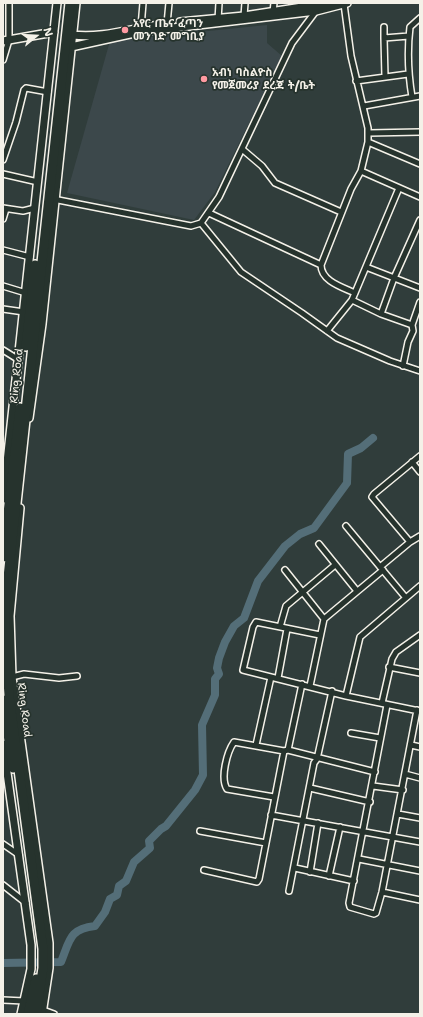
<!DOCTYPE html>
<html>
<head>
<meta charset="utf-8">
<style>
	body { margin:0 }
	#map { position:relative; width:423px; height:1017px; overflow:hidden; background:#303d3b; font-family:"Shantell Sans",sans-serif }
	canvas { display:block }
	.frame { position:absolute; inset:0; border:4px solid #f4f1e8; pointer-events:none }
	.north { position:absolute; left:16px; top:16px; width:40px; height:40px; -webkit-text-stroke:3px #26332d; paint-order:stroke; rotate:72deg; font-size:11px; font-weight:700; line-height:16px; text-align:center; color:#f4f1e8 }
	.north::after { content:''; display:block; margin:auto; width:14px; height:18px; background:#f4f1e8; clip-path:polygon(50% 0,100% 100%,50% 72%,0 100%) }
</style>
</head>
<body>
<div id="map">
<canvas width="423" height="1017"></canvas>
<div class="frame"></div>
<div class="north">N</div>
</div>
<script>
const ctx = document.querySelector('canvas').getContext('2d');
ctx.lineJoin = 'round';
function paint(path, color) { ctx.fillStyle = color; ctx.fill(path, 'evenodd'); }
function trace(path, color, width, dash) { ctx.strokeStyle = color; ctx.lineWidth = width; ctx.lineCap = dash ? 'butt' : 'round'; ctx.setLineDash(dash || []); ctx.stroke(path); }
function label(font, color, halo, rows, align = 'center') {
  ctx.font = font + ' "Shantell Sans","Noto Sans Ethiopic",sans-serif'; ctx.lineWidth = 3.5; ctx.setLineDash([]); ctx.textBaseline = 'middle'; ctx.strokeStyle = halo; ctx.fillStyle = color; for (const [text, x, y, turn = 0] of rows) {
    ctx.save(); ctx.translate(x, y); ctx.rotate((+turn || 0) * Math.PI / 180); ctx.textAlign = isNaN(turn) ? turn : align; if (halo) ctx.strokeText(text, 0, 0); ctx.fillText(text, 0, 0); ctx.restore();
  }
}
const built = new Path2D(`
	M267,25V43L282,56L215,192L194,220L67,193L110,41Z`);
const river = new Path2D(`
	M3,963L61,962C70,940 69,929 95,926L105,912L110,899L117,895L119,886L126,881L134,862L150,848L149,841L161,829L166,826L195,790L203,775L202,725L215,695V679L219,674L217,668L219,658L225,642L234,626L244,618L258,581L285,546L300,534L314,528L347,483L348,454L361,448L373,438`);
const street = new Path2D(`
	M344,4L351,56L368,128V142L361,171L420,197
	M273,12L274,3
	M244,16L245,3
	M218,20L219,3
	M167,24L169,3
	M141,27L143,3
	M384,27V38L409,36
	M384,38L385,77
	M3,60L9,40V3
	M356,81L408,74
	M412,97C408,73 407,52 410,27L420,18
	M364,106L420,96
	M369,133L420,132
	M368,142L420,164
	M242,149L262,166L275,183L341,212
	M3,160L16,122L24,90L26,88L48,92
	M3,174L38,182
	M53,199L191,226L201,223L219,197L292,43L316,11
	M3,208L23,211L35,208
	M209,213L321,265L351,189L361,171
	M3,219L6,209
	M201,223L241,272L302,313L337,338L390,361L420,371
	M3,250L30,257
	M321,265C321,281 342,287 355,293
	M366,267L420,288
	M3,286L26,293
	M352,300L381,314L412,325
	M3,309L24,312
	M381,314L394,278L420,220
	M327,331L352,300L399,188
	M3,350L19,360
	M403,366L408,342L413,331L412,325L420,302
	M412,462L420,472
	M346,526L406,598
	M410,542L372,497L374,494L420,456
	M319,544L357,591
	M380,567L410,542L420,536
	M285,570L324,619
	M280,627L286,606L335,565
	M320,635L256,622L253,627L243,670L346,696L419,711
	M389,667L420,673
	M12,677L24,674L59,678L77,676
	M278,678L287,629
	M310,686L324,619L383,570
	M346,696L360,637L420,586
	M382,703L392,659L396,652L420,635
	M387,705L349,903L350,907L374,914L376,913L382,892L417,710
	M351,733L380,738
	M256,745L271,677
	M411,745L420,747
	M288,750L302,684
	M405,774L420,778
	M373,786L403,790
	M310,788L370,802
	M274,797L227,789C220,778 227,752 234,742L284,751L288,750L375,772
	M398,814L420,818
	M271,815L420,842
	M200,831L266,843
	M3,844L19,855
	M359,859L420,871
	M295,868L354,881
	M204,870L257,882L259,879L284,751
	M310,872L318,823
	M329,876L340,827
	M3,885L26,903
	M289,891L314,763L317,759L332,691
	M382,892L420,900
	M3,1000L24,1001
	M43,1010L54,1014`);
const secondary = new Path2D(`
	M180,22L244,16L328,3
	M73,35C103,39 136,27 167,24
	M3,41L54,32
	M71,47L139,32L316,11L347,3
	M29,418L42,324L76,3
	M3,499L57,3
	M20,508L10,616L12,677L49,943V968L42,1014
	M3,744L31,945V969L21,1014`);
const highway = new Path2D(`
	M26,346L35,265
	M3,557L20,408
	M3,700L13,768
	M28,1014L36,979
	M36,1014L43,968V949L9,695L6,654L5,605L70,3`);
const markers = [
	[125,30,4,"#ff9aa2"],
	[204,79,4,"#ff9aa2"]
];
const poiNames = [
	["አየር ጤና ፈጣን",133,24],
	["መንገድ መግቢያ",133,37],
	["አብነ ባስልዮስ",212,73],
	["የመጀመሪያ ደረጃ ት/ቤት",212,86]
];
const streetNames = [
	["Ring Road",17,376,-84],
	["Ring Road",24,710,83]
];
paint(built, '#3c484b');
trace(river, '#546e78', 8);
trace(street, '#f4f1e8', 8);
trace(secondary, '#f4f1e8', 10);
trace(highway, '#f4f1e8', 12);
trace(street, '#26332d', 5);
trace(secondary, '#26332d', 7);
trace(highway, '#26332d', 9);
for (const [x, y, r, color] of markers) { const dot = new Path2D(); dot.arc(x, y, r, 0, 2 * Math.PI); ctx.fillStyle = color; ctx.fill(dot); trace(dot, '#26332d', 1.5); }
label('bold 11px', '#f4f1e8', '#26332d', poiNames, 'left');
label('11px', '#f4f1e8', '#26332d', streetNames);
</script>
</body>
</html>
